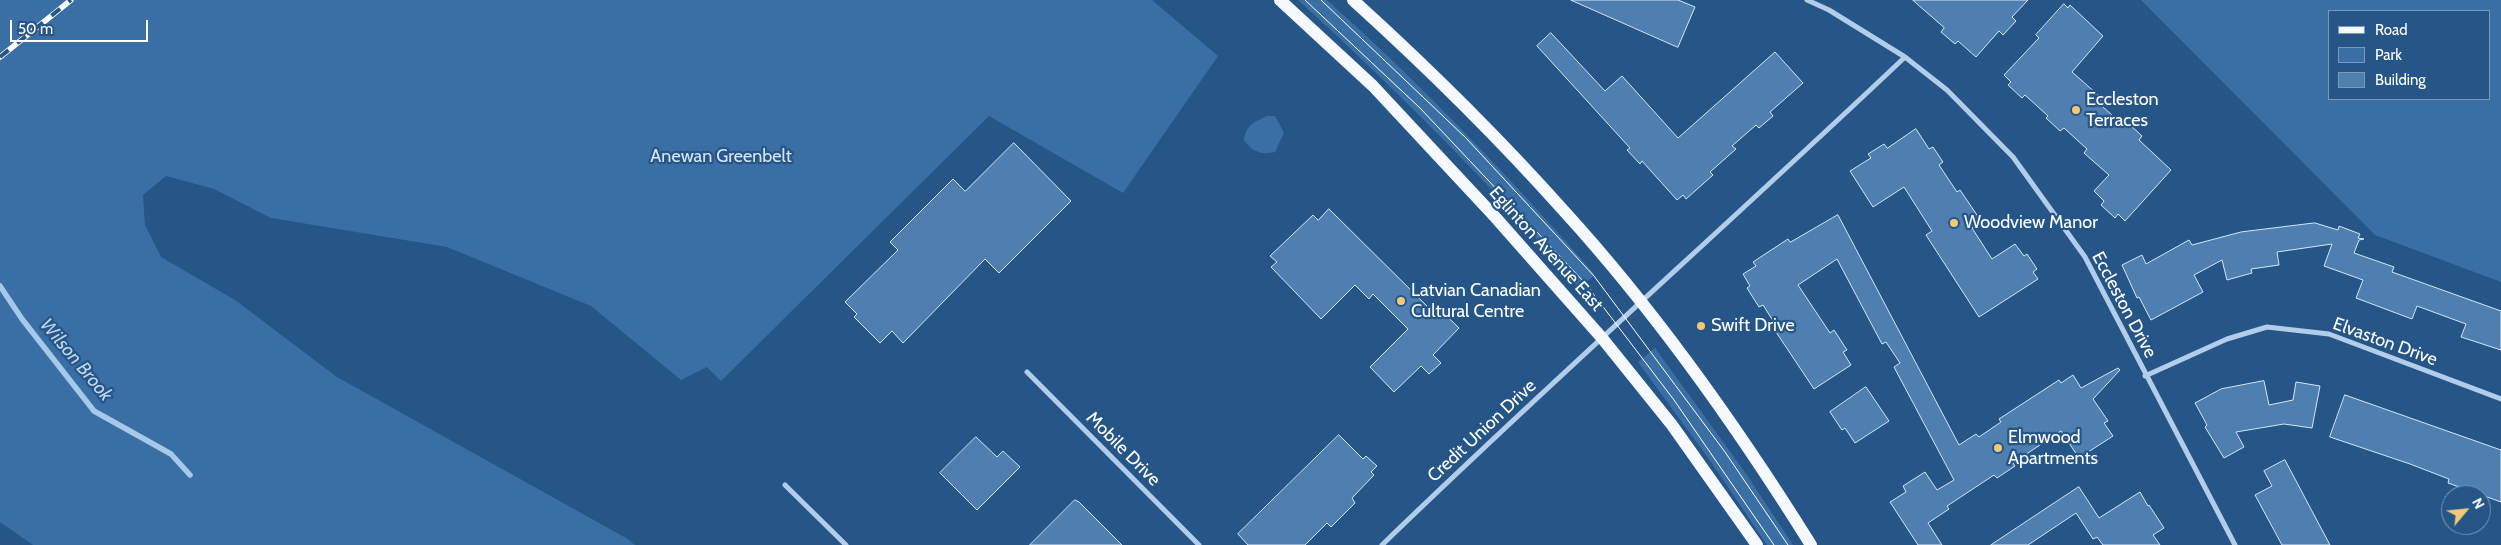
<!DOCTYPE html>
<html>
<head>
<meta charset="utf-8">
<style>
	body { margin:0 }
	#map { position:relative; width:2501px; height:545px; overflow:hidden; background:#265588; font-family:Cabin,sans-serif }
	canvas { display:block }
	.legend { position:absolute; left:2328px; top:10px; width:162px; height:90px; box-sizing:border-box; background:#265588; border:1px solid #7d99b8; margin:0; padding:6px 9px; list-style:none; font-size:15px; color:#fff }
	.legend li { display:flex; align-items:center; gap:10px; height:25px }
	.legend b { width:25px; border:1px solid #7d99b8 }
	.north { position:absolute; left:2441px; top:485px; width:50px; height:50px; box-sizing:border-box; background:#265588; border:1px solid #7d99b8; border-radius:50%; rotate:62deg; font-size:14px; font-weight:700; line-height:20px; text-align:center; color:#fff }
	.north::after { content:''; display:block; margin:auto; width:18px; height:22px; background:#f2c977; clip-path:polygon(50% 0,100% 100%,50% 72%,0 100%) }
	.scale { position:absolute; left:10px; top:20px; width:138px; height:22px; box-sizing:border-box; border:2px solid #fff; border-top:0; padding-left:6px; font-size:15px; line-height:18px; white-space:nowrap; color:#fff; -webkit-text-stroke:4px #265588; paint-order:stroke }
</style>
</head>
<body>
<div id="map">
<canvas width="2501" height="545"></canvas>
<ul class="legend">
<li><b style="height:6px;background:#f5f9fe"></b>Road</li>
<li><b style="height:14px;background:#3a6fa5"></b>Park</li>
<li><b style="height:14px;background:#4e7fb0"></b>Building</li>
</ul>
<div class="north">N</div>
<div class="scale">50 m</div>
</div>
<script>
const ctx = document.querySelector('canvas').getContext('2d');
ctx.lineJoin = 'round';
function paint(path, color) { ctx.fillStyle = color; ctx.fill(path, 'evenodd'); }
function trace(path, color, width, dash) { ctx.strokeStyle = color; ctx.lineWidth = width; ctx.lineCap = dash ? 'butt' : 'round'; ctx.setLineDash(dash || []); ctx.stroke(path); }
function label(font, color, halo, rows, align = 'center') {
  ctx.font = font + ' Cabin,sans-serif'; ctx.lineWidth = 4.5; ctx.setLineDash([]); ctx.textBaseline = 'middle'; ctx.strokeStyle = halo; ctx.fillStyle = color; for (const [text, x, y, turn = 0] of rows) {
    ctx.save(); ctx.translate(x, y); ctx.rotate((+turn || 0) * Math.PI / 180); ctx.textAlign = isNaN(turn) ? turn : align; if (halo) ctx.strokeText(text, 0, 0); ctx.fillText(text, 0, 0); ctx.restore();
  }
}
const green = new Path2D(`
	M0,0H1152L1218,56L1123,193L989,116L721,381L707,367L681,380L591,306L447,247L271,218L214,189L166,176L143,195L145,225L161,257L235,300L337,377L626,538L635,545H33L0,522Z
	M1298,0H1327C1423,86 1511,178 1595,275L1579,288C1492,185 1398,91 1298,0Z
	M2141,0H2501V282L2375,235ZM2330,11H2490V99H2330Z
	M1267,116H1275L1284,133L1275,152C1260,155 1253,152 1244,140C1246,125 1254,122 1267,116Z
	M1655,348L1747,475L1793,545H1767L1711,462L1638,362Z`);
const stream = new Path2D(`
	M0,286L22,319L94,411L171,454L190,475`);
const building = new Path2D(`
	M1571,0H1678L1695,7L1678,47Z
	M1913,0H2028L2012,17L2016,21L2003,35L1999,31L1976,57L1958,41L1955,44L1941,32L1944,28Z
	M2064,4L2068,8L2070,5L2103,36L2072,72L2106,102L2102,106L2125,127L2128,123L2142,136L2139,140L2171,170L2125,221L2118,214L2115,218L2101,205L2104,201L2094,191L2109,175L2084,153L2087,149L2064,128L2060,131L2046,118L2048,116L2025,95L2022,98L2008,85L2011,82L2004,75L2039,38L2036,35Z
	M1551,33L1605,91L1622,76L1678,138L1775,52L1803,83L1770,112L1773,116L1759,128L1756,125L1732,146L1736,149L1710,172L1713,175L1686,199L1683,195L1677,200L1642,161L1640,164L1627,150L1630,148L1537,46Z
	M1916,129L1929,149L1933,147L1943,162L1939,165L1957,192L1960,190L1981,221L1972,228L1992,259L2015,244L2024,256L2027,254L2037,269L2033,272L2038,279L1979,317L1926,235L1932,231L1904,187L1873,207L1850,171L1871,158L1868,154L1884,144L1887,148Z
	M1014,143L1071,201L999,273L985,259L903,343L892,331L880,343L854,317L857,314L845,302L898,250L890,242L953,179L965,191Z
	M1329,209L1430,309L1434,304L1459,328L1433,355L1441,363L1429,374L1421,366L1394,392L1370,367L1408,329L1373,294L1369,299L1355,285L1321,319L1271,267L1277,262L1270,256L1313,215L1318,220Z
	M1838,215L1959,445L1976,434L1979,437L2001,422L1999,419L2059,380L2061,383L2073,375L2081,388L2118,368L2120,370L2093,399L2108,421L2104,423L2113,436L2079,458L2061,431L2013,463L2015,466L1997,478L1994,475L1947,506L1949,509L1928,523L1942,545H1918L1890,502L1906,492L1903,486L1925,472L1937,490L1954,480L1894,367L1900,363L1886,342L1882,344L1837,259L1798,285L1830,333L1834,330L1847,350L1843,352L1851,365L1814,389L1774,329L1777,327L1763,305L1759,307L1747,288L1750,286L1743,274L1756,266L1753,262L1788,239L1790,242Z
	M2315,223L2338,230L2339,226L2360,234L2358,238L2364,239L2359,240L2354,253L2394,267L2392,272L2501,311V350L2461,337L2466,324L2417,306L2412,319L2356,298L2363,280L2324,266L2332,244L2277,252L2279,265L2251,269L2252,273L2227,280L2222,260L2194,275L2203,292L2151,320L2139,297L2137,298L2122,265L2142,255L2146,264L2189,240L2192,245L2241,232Z
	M2264,381L2269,405L2293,400L2296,382L2320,386L2312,428L2284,424L2236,432L2244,447L2224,458L2205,427L2207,425L2195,403L2221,389Z
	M1866,387L1889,421L1855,443L1845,428L1842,430L1830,412Z
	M2345,395L2501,450V502L2448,483L2449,479L2410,464L2330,437Z
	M1339,435L1363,459L1366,456L1377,466L1371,472L1374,475L1352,498L1355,503L1331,527L1327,523L1305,545H1248L1238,534Z
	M976,437L997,457L1003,451L1020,467L977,510L940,473Z
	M2285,460L2304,496L2330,545H2282L2255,495L2272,486L2264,471Z
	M2079,487L2099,518L2140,492L2148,506L2149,505L2164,528L2153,535L2160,545H2103L2097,537L2093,539L2076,513L2028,545H1991Z
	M1075,500L1079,502L1122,545H1030Z`);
const street = new Path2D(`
	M1807,0L1829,10L1905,57L1947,90L2013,157L2085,257L2235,545
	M1027,372L1199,545
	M2145,376L2227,339L2267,327L2329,334L2501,399
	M785,485L846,545
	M1382,545C1553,379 1732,221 1905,57`);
const primary = new Path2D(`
	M1280,0L1373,86L1496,218L1602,338L1672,425L1757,545
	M1353,0C1427,67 1498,137 1564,211C1657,313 1738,428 1811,545`);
const tram = new Path2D(`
	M1305,0L1420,108L1585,283L1674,400L1774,545
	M1321,0L1466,138L1594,276L1725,452L1788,545`);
const rail = new Path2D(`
	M0,57L71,0`);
const markers = [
	[2076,110,5,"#f2c977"],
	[1954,223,5,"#f2c977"],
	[1401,301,5,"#f2c977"],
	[1701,326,5,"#f2c977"],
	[1998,448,5,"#f2c977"]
];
const poiNames = [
	["Eccleston",2086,100],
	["Terraces",2086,121],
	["Woodview Manor",1964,223],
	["Latvian Canadian",1411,291],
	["Cultural Centre",1411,312],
	["Swift Drive",1711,326],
	["Elmwood",2008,438],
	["Apartments",2008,459]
];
const parkNames = [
	["Anewan Greenbelt",721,157]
];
const streetNames = [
	["Eglinton Avenue East",1546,249,48],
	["Eccleston Drive",2124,305,62],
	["Elvaston Drive",2385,342,20],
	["Credit Union Drive",1482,431,-43],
	["Mobile Drive",1123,449,45]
];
const waterNames = [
	["Wilson Brook",76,360,50]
];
paint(green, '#3a6fa5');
trace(stream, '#a6c9e9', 5.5);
paint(building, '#4e7fb0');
trace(building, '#d6e6f7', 1);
trace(street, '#b2cde9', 5);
trace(primary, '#f5f9fe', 12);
trace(tram, '#fff', 1);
trace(rail, '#fff', 5.5);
trace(rail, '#265588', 4, [11]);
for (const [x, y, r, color] of markers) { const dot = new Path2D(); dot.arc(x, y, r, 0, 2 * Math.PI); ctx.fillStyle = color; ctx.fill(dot); trace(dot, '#265588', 2); }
label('18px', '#fff', '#265588', poiNames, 'left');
label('18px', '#d6e6f7', '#265588', parkNames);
label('18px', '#fff', '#265588', streetNames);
label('italic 19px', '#bed7f0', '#265588', waterNames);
</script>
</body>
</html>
